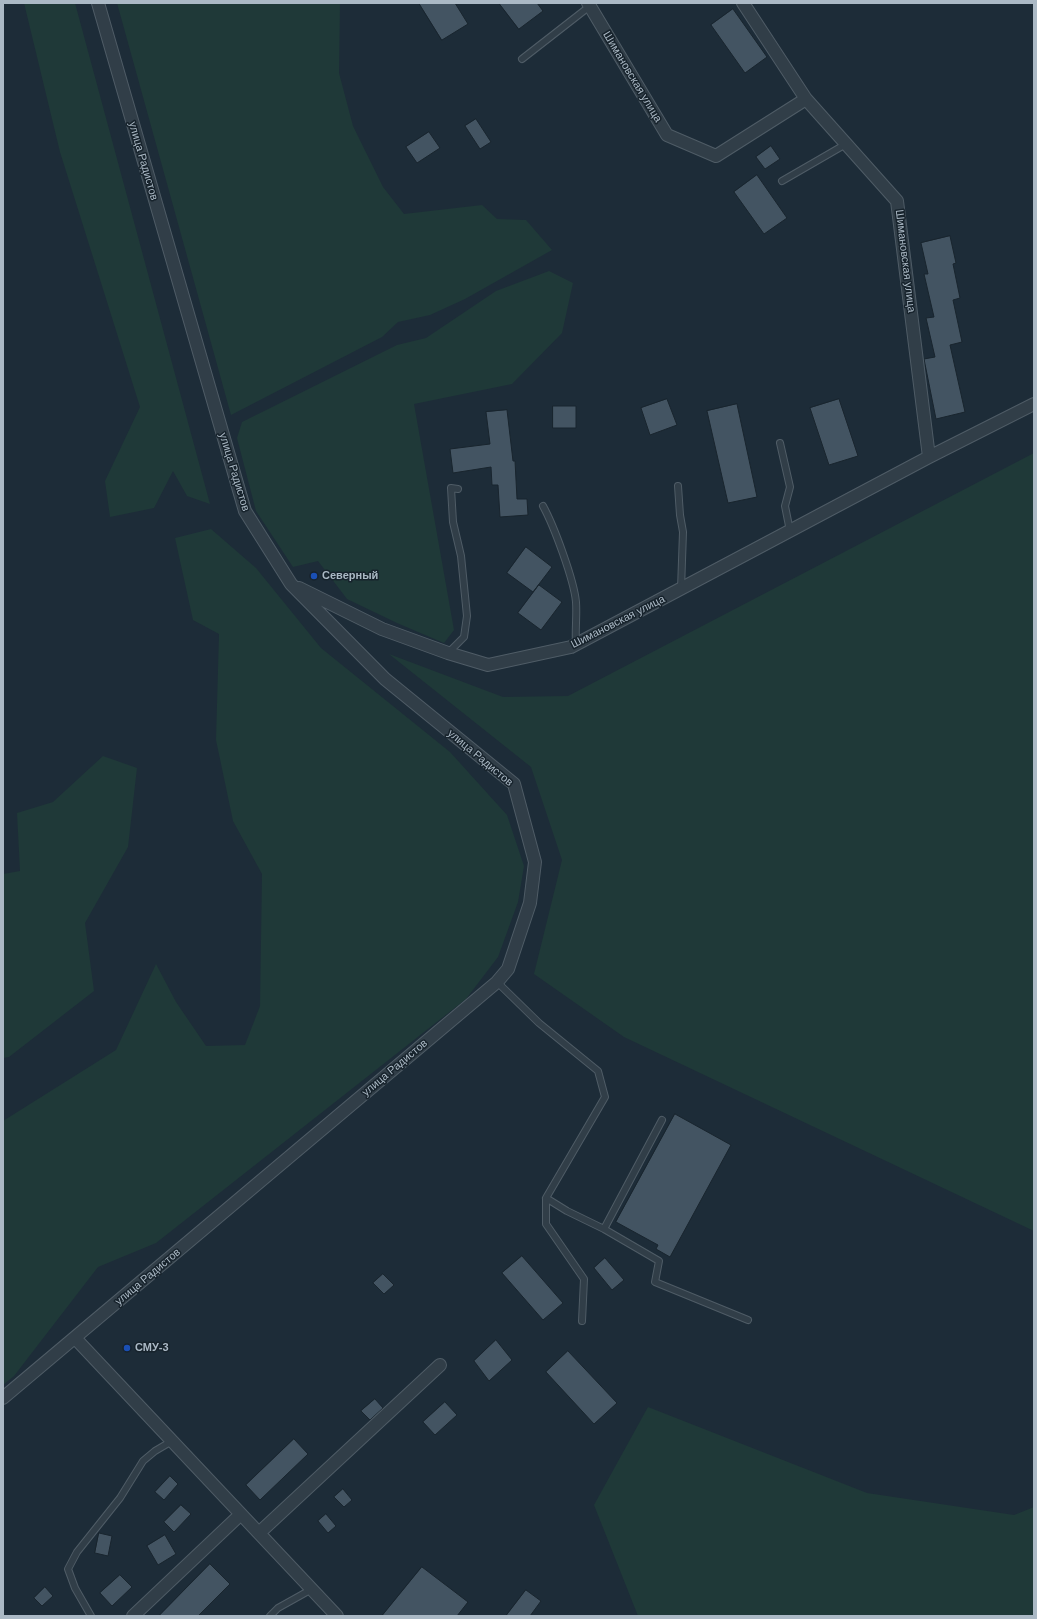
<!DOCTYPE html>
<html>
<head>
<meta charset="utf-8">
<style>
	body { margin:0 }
	#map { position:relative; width:1037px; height:1619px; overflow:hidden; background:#1d2c38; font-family:Arial,sans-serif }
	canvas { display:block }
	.frame { position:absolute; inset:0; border:4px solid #abb9c5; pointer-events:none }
</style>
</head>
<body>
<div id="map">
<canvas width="1037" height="1619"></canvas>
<div class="frame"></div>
</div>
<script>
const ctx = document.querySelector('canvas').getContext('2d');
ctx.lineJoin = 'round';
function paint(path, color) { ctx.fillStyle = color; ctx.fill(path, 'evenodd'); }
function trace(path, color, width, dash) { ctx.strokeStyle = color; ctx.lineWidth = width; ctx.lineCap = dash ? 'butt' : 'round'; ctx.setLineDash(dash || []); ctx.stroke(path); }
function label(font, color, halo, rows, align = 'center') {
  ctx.font = font + ' Arial,sans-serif'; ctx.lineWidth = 3; ctx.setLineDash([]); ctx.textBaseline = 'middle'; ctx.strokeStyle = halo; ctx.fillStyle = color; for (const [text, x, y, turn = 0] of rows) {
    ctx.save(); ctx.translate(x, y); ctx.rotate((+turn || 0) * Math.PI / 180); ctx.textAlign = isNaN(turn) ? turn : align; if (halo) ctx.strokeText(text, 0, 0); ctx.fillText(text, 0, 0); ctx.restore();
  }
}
const green = new Path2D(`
	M24,3H75L210,504L187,496L173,471L154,508L110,517L105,481L140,407L60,152Z
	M117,3H340L339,73L353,126L383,187L404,214L482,205L497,219L526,220L552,250L465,299L430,315L398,322L382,337L231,415Z
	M549,271L573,283L562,333L512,384L414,404L454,630L444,643L397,623L347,599L318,561L293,567L256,511L237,438L242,422L397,345L426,338L496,291Z
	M1034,453V1231L624,1037L534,974L562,860L531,767L389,654L503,697L568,696Z
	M211,529L256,568L321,648L450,752L507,815L524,866L518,902L498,957L466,999L156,1243L98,1267L14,1376L3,1385V1121L116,1050L156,964L176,1002L206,1046L245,1045L260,1006L262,874L233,821L216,740L219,634L193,620L175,538Z
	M103,756L137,768L128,847L85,923L94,991L9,1057L3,1058V874L20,871L17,813L53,802Z
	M648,1407L867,1493L1014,1515L1034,1507V1616H638L594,1505Z`);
const building = new Path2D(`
	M419,3H455L468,24L442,40Z
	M499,3H537L543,11L519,29Z
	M733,9L767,57L745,73L711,25Z
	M476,119L491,142L480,149L465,126Z
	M429,132L440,148L417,163L406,147Z
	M771,146L780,159L765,169L756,157Z
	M757,175L787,218L764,234L734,192Z
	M950,236L956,263L953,264L960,298L953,300L962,342L950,345L965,412L936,419L924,359L935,357L926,318L934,317L924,274H928L921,243Z
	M667,399L677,425L650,435L641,408Z
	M839,399L858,456L829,465L810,408Z
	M737,404L757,497L728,503L707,411Z
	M553,406H576V428H553Z
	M507,410L513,461H515L517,499H527L528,515L500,517L498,485H492L491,467L453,473L450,449L490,444L486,412Z
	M526,547L552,567L533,592L507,573Z
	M539,585L562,602L541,630L518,613Z
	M675,1114L731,1145L670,1257L656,1249L658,1245L616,1222Z
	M522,1256L563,1303L543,1320L502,1273Z
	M605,1258L624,1280L612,1290L594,1268Z
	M383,1274L394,1285L384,1294L373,1283Z
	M496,1340L512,1360L489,1381L474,1361Z
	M568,1351L617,1403L594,1424L546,1372Z
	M375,1399L383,1408L370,1420L361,1411Z
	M445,1402L457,1415L435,1435L423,1422Z
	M294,1439L308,1454L260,1500L246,1485Z
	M170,1476L178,1484L164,1500L155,1492Z
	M343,1489L352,1500L344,1507L334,1497Z
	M181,1505L191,1514L174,1532L164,1522Z
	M326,1514L336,1526L328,1533L318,1521Z
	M99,1533L112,1536L108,1556L95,1553Z
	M165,1535L176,1554L158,1565L147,1546Z
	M210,1564L230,1584L198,1616H159Z
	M422,1567L468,1602L457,1616H382Z
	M120,1575L132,1587L112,1606L100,1593Z
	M45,1587L53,1596L42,1606L34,1598Z
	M526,1590L541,1601L530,1616H506Z`);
const service = new Path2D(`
	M522,59L590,6
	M782,181L846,144
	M780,443L790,487L785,506L790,531
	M678,486L680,515L683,532L681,589
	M543,506C554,526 574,580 576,602C577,616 575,630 576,645
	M448,653L464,637L467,616L461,556L453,522L451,488L458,489
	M497,982L539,1023L598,1071L605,1097L546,1198V1224L584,1279L582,1321
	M546,1198L567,1211L604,1229L659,1261L655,1282L748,1320
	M604,1229L662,1120
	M91,1616L75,1588L68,1569L77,1552L120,1498L143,1461L155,1451L172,1441
	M270,1616L278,1608L312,1589`);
const minor = new Path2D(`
	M588,3L667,135L716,156L806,99L743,3
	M806,99L897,201L929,457
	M299,588L382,629L448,653L488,665L571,647L929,457L1034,404
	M75,1338L337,1616
	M3,1398L497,982L508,969L530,903L535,862L514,784L385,679L291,584L245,511L98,3
	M259,1533L440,1365
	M133,1616L241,1514`);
const markers = [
	[314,576,4,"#1a4fb4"],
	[127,1348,4,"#1a4fb4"]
];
const streetNames = [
	["Шимановская улица",632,77,59],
	["улица Радистов",143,161,74],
	["Шимановская улица",905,261,83],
	["улица Радистов",234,472,73],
	["Шимановская улица",618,622,-27],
	["улица Радистов",480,758,40],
	["улица Радистов",395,1068,-40],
	["улица Радистов",148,1277,-40]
];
const poiNames = [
	["Северный",322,576],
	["СМУ-3",135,1348]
];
paint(green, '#1f3938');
paint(building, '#435462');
trace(building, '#19252e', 1);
trace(service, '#4f5c66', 8);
trace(minor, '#4f5c66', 14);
trace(service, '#313e48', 6);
trace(minor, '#313e48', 12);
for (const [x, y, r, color] of markers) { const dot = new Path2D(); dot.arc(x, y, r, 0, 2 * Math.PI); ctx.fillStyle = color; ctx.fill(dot); trace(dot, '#17232c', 1.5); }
label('11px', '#abb9c5', '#17232c', streetNames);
label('bold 11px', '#abb9c5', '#17232c', poiNames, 'left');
</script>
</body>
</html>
